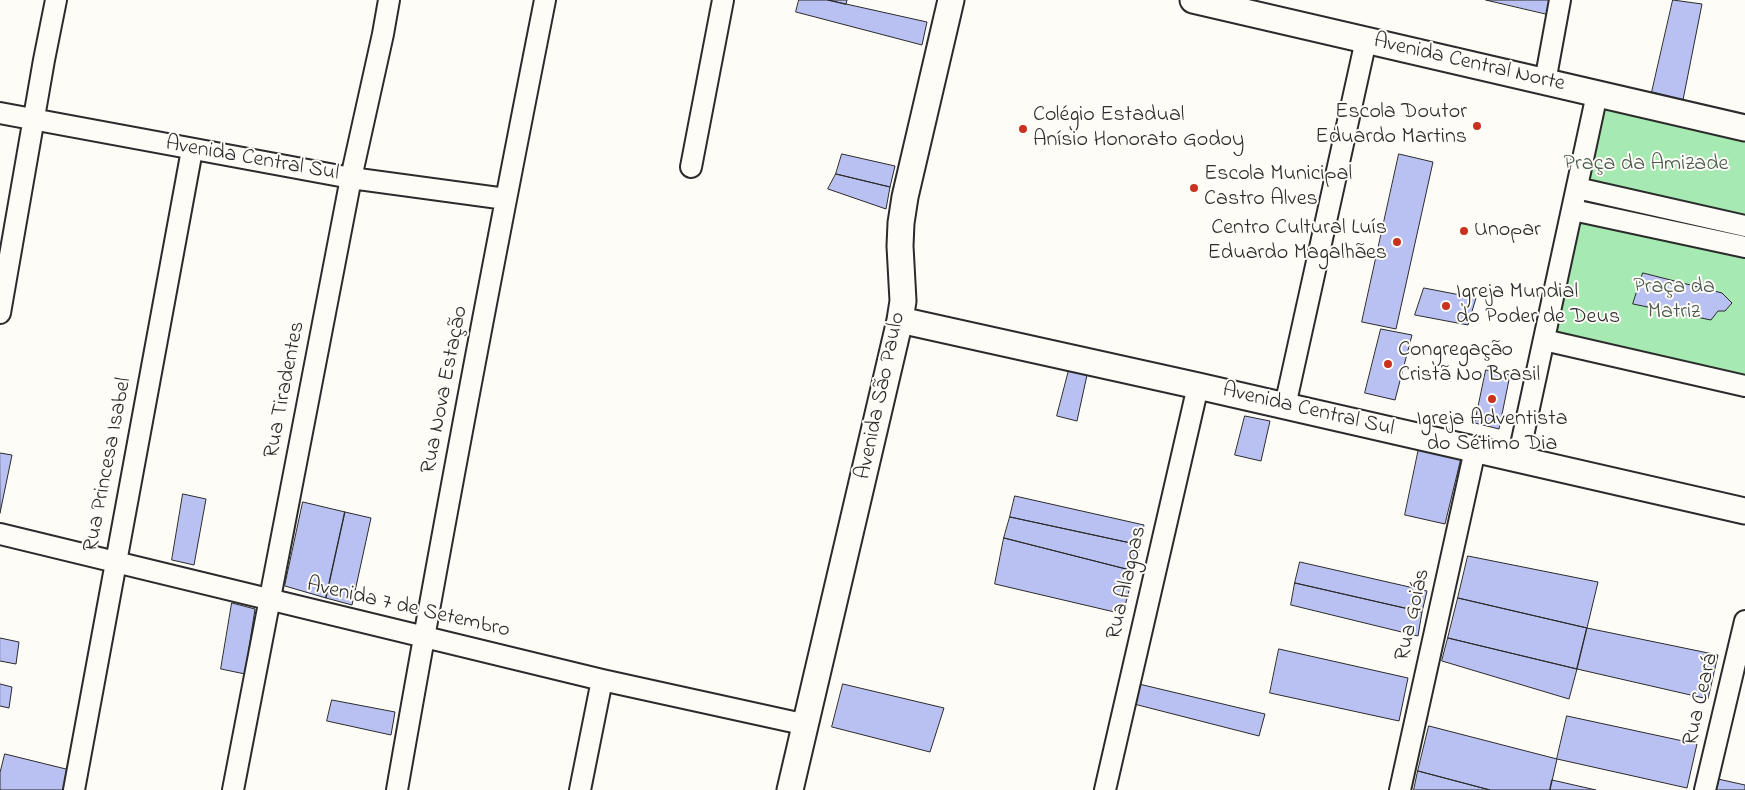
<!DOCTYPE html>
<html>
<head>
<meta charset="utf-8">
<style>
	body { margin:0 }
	canvas { display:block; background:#fdfcf7 }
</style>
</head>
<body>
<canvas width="1745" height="790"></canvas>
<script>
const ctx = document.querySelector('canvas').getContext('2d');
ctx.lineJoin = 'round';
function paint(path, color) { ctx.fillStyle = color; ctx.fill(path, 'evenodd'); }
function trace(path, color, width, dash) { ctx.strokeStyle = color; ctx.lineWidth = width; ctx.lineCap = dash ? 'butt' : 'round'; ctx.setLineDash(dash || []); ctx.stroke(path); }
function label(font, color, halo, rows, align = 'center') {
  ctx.font = font + ' "Indie Flower",sans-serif'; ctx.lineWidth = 4; ctx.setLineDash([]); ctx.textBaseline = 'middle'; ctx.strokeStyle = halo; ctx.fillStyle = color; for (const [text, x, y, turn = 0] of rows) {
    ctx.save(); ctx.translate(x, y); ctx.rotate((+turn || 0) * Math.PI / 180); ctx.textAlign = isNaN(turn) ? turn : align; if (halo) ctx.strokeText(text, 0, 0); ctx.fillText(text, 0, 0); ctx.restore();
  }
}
const green = new Path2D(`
	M1596,94L1745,128V386L1544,340Z`);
const building = new Path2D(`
	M799,0H828L927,22L922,45L796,12Z
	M828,0H847L846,4Z
	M1486,0H1550L1547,14Z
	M1673,0L1702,4L1683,100L1652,92Z
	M842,154L895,166L890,187L836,174Z
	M1399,154L1433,162L1396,329L1362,322Z
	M836,174L890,187L886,209L828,189Z
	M1643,273L1722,293L1732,303L1725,311H1718L1711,320L1633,304Z
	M1424,288L1476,298L1468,325L1415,315Z
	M1381,329L1412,335L1395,400L1365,393Z
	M1069,370L1087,375L1077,421L1057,416Z
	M1486,370L1510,375L1499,429L1475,423Z
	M1245,416L1270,421L1261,461L1235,455Z
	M1419,448L1461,458L1445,524L1405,515Z
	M0,453L12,455L0,513Z
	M183,494L206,499L194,565L172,560Z
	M1015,496L1144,525L1140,545L1010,517Z
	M303,502L345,512L326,598L285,586Z
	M345,512L371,518L352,605L326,598Z
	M1010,517L1140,545L1134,571L1004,538Z
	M1004,538L1134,571L1123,614L995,584Z
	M1468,556L1598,582L1587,628L1458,598Z
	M1300,562L1427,591L1422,612L1295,583Z
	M1295,583L1422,612L1418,636L1291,605Z
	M1458,598L1587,628L1577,669L1448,638Z
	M232,603L255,609L245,674L221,669Z
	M1587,628L1718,655L1708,699L1577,669Z
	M0,638L19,642L16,664L0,661Z
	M1448,638L1577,669L1569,699L1442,661Z
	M1279,649L1408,678L1399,721L1270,693Z
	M0,684L12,687L9,708L0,706Z
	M843,684L944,708L930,752L832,727Z
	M1139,684L1265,714L1259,736L1134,704Z
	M332,700L395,712L391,735L327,721Z
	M1567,716L1697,744L1687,788L1557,759Z
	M1429,726L1557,759L1550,790H1490L1418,771Z
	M5,754L70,770L66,790H0V773Z
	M1418,771L1490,790H1414Z
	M1718,779L1745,785V790H1716Z
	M1552,780L1596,790H1550Z`);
const minor = new Path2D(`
	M1545,82L1560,0
	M0,113L351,178L506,199
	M691,167L723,0
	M1577,188L1745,226
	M1573,210L1745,247
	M0,313L44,60L56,0
	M1544,340L1745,386
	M1285,406L1366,40
	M1518,459L1597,94
	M0,534L602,680L807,725
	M74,790L192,150
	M233,790L351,178L383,34L389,0
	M397,790C443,526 493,263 545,0
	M580,790L602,680
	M1105,790L1198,386
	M1400,790L1475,450
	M1705,790L1745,621`);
const major = new Path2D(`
	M1193,0L1745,128
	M900,320L1198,386L1745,511
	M790,790L900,320L903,301L900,246L901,223L905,197L951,0`);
const markers = [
	[1477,126,5,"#c8321e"],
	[1023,129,5,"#c8321e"],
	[1194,188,5,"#c8321e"],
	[1464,231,5,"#c8321e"],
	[1397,242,5,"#c8321e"],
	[1446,306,5,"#c8321e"],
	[1388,364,5,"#c8321e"],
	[1492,399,5,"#c8321e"]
];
const streetNames = [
	["Avenida Central Norte",1469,64,13],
	["Avenida Central Sul",252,160,10],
	["Rua Tiradentes",286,390,-79],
	["Rua Nova Estação",446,390,-79],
	["Avenida São Paulo",882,396,-78],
	["Avenida Central Sul",1308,411,13],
	["Rua Princesa Isabel",109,465,-79],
	["Rua Alagoas",1128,583,-77],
	["Avenida 7 de Setembro",408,609,13],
	["Rua Goiás",1414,615,-77],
	["Rua Ceará",1702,700,-77]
];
const poiNames = [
	["Escola Doutor",1467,113,"right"],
	["Eduardo Martins",1467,138,"right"],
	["Colégio Estadual",1033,116],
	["Anísio Honorato Godoy",1033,141],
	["Escola Municipal",1204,175],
	["Castro Alves",1204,200],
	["Centro Cultural Luís",1387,229,"right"],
	["Eduardo Magalhães",1387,254,"right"],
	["Unopar",1474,231],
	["Igreja Mundial",1456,293],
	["do Poder de Deus",1456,318],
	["Congregação",1398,351],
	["Cristã No Brasil",1398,376],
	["Igreja Adventista",1492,420,"center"],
	["do Sétimo Dia",1492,445,"center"]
];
const parkNames = [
	["Praça da Amizade",1646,165],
	["Praça da",1674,288],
	["Matriz",1674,313]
];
paint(green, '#a6e9b2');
paint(building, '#b9c0f2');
trace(building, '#2b2b2b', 1);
trace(minor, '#2b2b2b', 24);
trace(major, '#2b2b2b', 29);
trace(minor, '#fdfcf7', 20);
trace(major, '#fdfcf7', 25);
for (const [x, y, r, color] of markers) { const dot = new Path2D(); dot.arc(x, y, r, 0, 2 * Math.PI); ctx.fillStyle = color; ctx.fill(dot); trace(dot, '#fdfcf7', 2); }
label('22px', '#2b2b2b', '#fdfcf7', streetNames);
label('22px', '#2b2b2b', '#fdfcf7', poiNames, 'left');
label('22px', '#4a5a4d', '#fdfcf7', parkNames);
</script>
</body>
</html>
